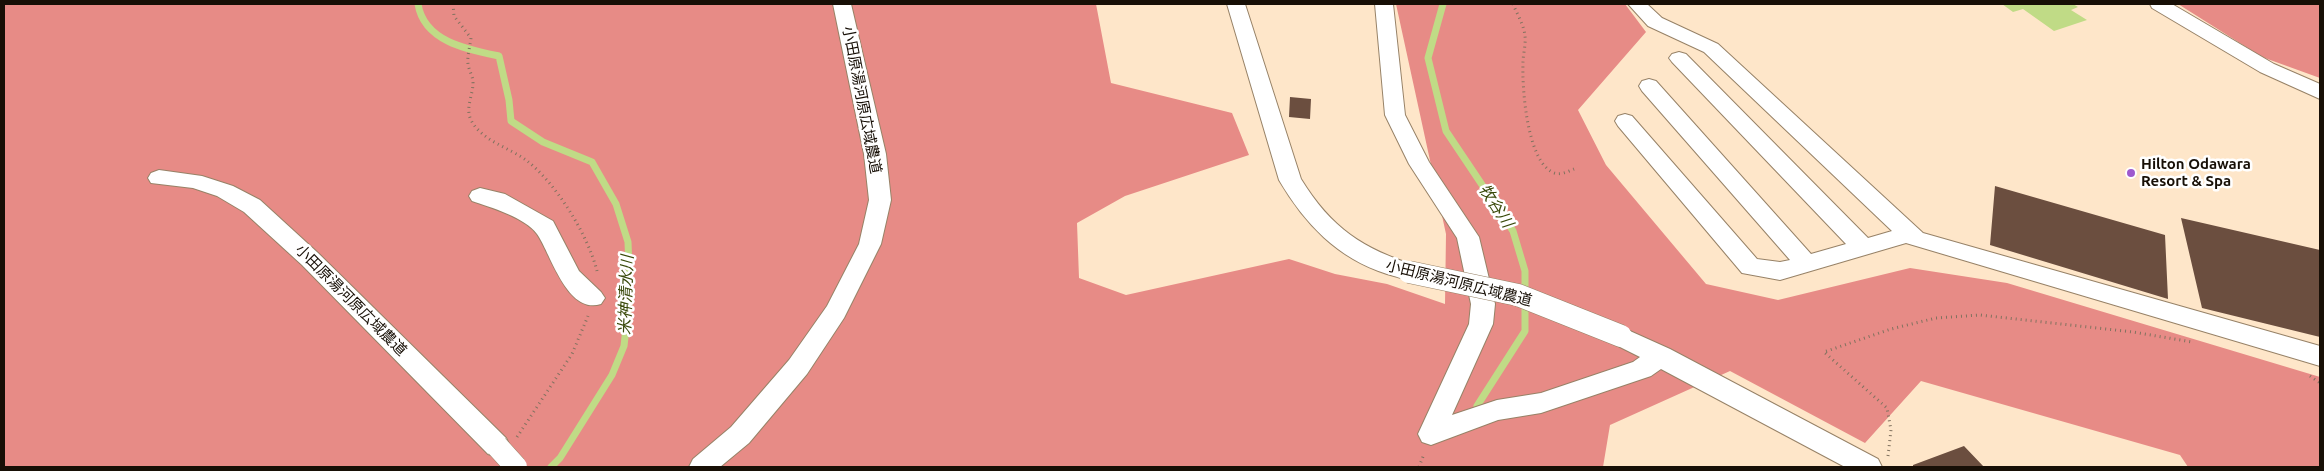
<!DOCTYPE html>
<html>
<head>
<meta charset="utf-8">
<style>
	body { margin:0 }
	#map { position:relative; width:2324px; height:471px; overflow:hidden; background:#fee6c9; font-family:Ubuntu,sans-serif }
	canvas { display:block }
	.frame { position:absolute; inset:0; border:5px solid #170f06; pointer-events:none }
</style>
</head>
<body>
<div id="map">
<canvas width="2324" height="471"></canvas>
<div class="frame"></div>
</div>
<script>
const ctx = document.querySelector('canvas').getContext('2d');
ctx.lineJoin = 'round';
function paint(path, color) { ctx.fillStyle = color; ctx.fill(path, 'evenodd'); }
function trace(path, color, width, dash) { ctx.strokeStyle = color; ctx.lineWidth = width; ctx.lineCap = dash ? 'butt' : 'round'; ctx.setLineDash(dash || []); ctx.stroke(path); }
function label(font, color, halo, rows, align = 'center') {
  ctx.font = font + ' Ubuntu,"Noto Sans JP",sans-serif'; ctx.lineWidth = 5; ctx.setLineDash([]); ctx.textBaseline = 'middle'; ctx.strokeStyle = halo; ctx.fillStyle = color; for (const [text, x, y, turn = 0] of rows) {
    ctx.save(); ctx.translate(x, y); ctx.rotate((+turn || 0) * Math.PI / 180); ctx.textAlign = isNaN(turn) ? turn : align; if (halo) ctx.strokeText(text, 0, 0); ctx.fillText(text, 0, 0); ctx.restore();
  }
}
const forest = new Path2D(`
	M4,4H1096L1111,83L1232,113L1249,155L1125,196L1077,223L1079,278L1126,295L1289,259L1335,274L1387,284L1445,304L1446,234L1396,4H1625L1646,32L1578,110L1606,165L1706,284L1778,300L1910,268L2007,283L2320,377V467H2188L2180,455L1921,381L1865,443L1730,371L1610,425L1603,467H4Z
	M2178,4H2320V78L2262,57Z`);
const water = new Path2D(`
	M2002,4H2073L2078,7L2071,10L2087,20L2054,31L2023,9L2013,12Z`);
const stream = new Path2D(`
	M418,4C424,42 469,50 499,56L509,100L511,121L543,142L592,162L616,204L628,242L630,293L624,346L612,375L560,458L551,467
	M1443,4L1428,58L1446,131L1513,231L1525,271V331L1477,406`);
const building = new Path2D(`
	M1290,97L1311,99L1310,119L1289,117Z
	M1995,186L2165,235L2168,299L1990,245Z
	M2181,218L2320,250V337L2202,308Z
	M1964,446L1984,467H1913V465Z`);
const path = new Path2D(`
	M453,4L454,16L471,38C470,47 467,56 468,64C469,71 473,76 473,83C473,95 465,108 471,120C482,141 508,147 526,160C556,183 588,235 597,271
	M1513,4C1517,14 1524,25 1525,36C1526,45 1523,54 1523,63C1522,89 1527,159 1552,172C1559,176 1567,172 1574,169
	M2310,376L2320,383
	M517,437L572,354L588,316
	M1888,456L1891,430L1887,408L1824,352L1891,329L1936,318L1980,315L2133,332L2192,342
	M1419,467L1424,454`);
const minor = new Path2D(`
	M833,4H851L886,154L891,200L881,244L844,318L807,374L749,443L720,467H689L693,459L731,427L789,360L827,306L859,244L869,200L864,154Z
	M1227,4H1245L1301,179C1331,228 1363,249 1417,266L1421,272L1417,278C1406,281 1398,277 1387,274C1337,258 1305,224 1279,180Z
	M1375,4H1393L1405,115L1429,162L1479,237L1495,304L1493,324L1452,415L1497,400L1541,393L1633,362L1640,357L1612,343L1609,336L1612,329L1621,327L1670,349L1878,459L1882,467H1845L1661,369L1651,376L1541,413L1498,420L1431,445L1422,442L1418,434L1469,324L1471,304L1457,238L1409,164L1385,115Z
	M1628,4H1647L1662,18L1718,44L1923,233L2320,346V366L1906,243L1780,280L1742,273L1618,126L1615,121L1618,116L1625,114L1632,116L1757,259L1780,262L1790,260L1642,91L1639,86L1642,81L1649,79L1656,81L1811,254L1846,244L1672,62L1669,58L1672,54L1679,52L1686,54L1868,238L1892,231L1704,52L1648,26Z
	M2150,4H2172L2274,64L2320,84V99L2260,72L2152,8Z
	M159,170L202,176L233,186L260,200L318,253L506,438L510,446L506,454L497,457L488,454L302,265L244,212L217,196L193,188L151,183L148,178L151,173Z
	M480,188L505,194L553,221L579,271L601,292L605,298L601,304C567,315 551,254 537,234C526,218 490,207 472,201L469,196L472,191Z`);
const minorBridge = new Path2D(`
	M1409,272L1518,295L1621,336
	M497,446L516,467`);
const markers = [
	[2131,173,5,"#9e59ce"]
];
const streetNames = [
	["小田原湯河原広域農道",862,100,79],
	["小田原湯河原広域農道",1459,283,14],
	["小田原湯河原広域農道",351,300,45]
];
const poiNames = [
	["Hilton Odawara",2141,164],
	["Resort & Spa",2141,181]
];
const waterNames = [
	["牧谷川",1496,206,57],
	["米神清水川",626,295,-88]
];
paint(forest, '#e78b86');
paint(water, '#c0db86');
trace(stream, '#c0db86', 7);
paint(building, '#6b4e3f');
trace(minor, '#978267', 2);
trace(path, '#81725f', 3, [1, 4]);
paint(minor, '#fff');
trace(minorBridge, '#978267', 23, []);
trace(minorBridge, '#fff', 22);
for (const [x, y, r, color] of markers) { const dot = new Path2D(); dot.arc(x, y, r, 0, 2 * Math.PI); ctx.fillStyle = color; ctx.fill(dot); trace(dot, '#fff', 2); }
label('15px', '#170f06', '#fff', streetNames);
label('bold 15px', '#170f06', '#fff', poiNames, 'left');
label('italic 16px', '#3a4a0b', '#fff', waterNames);
</script>
</body>
</html>
